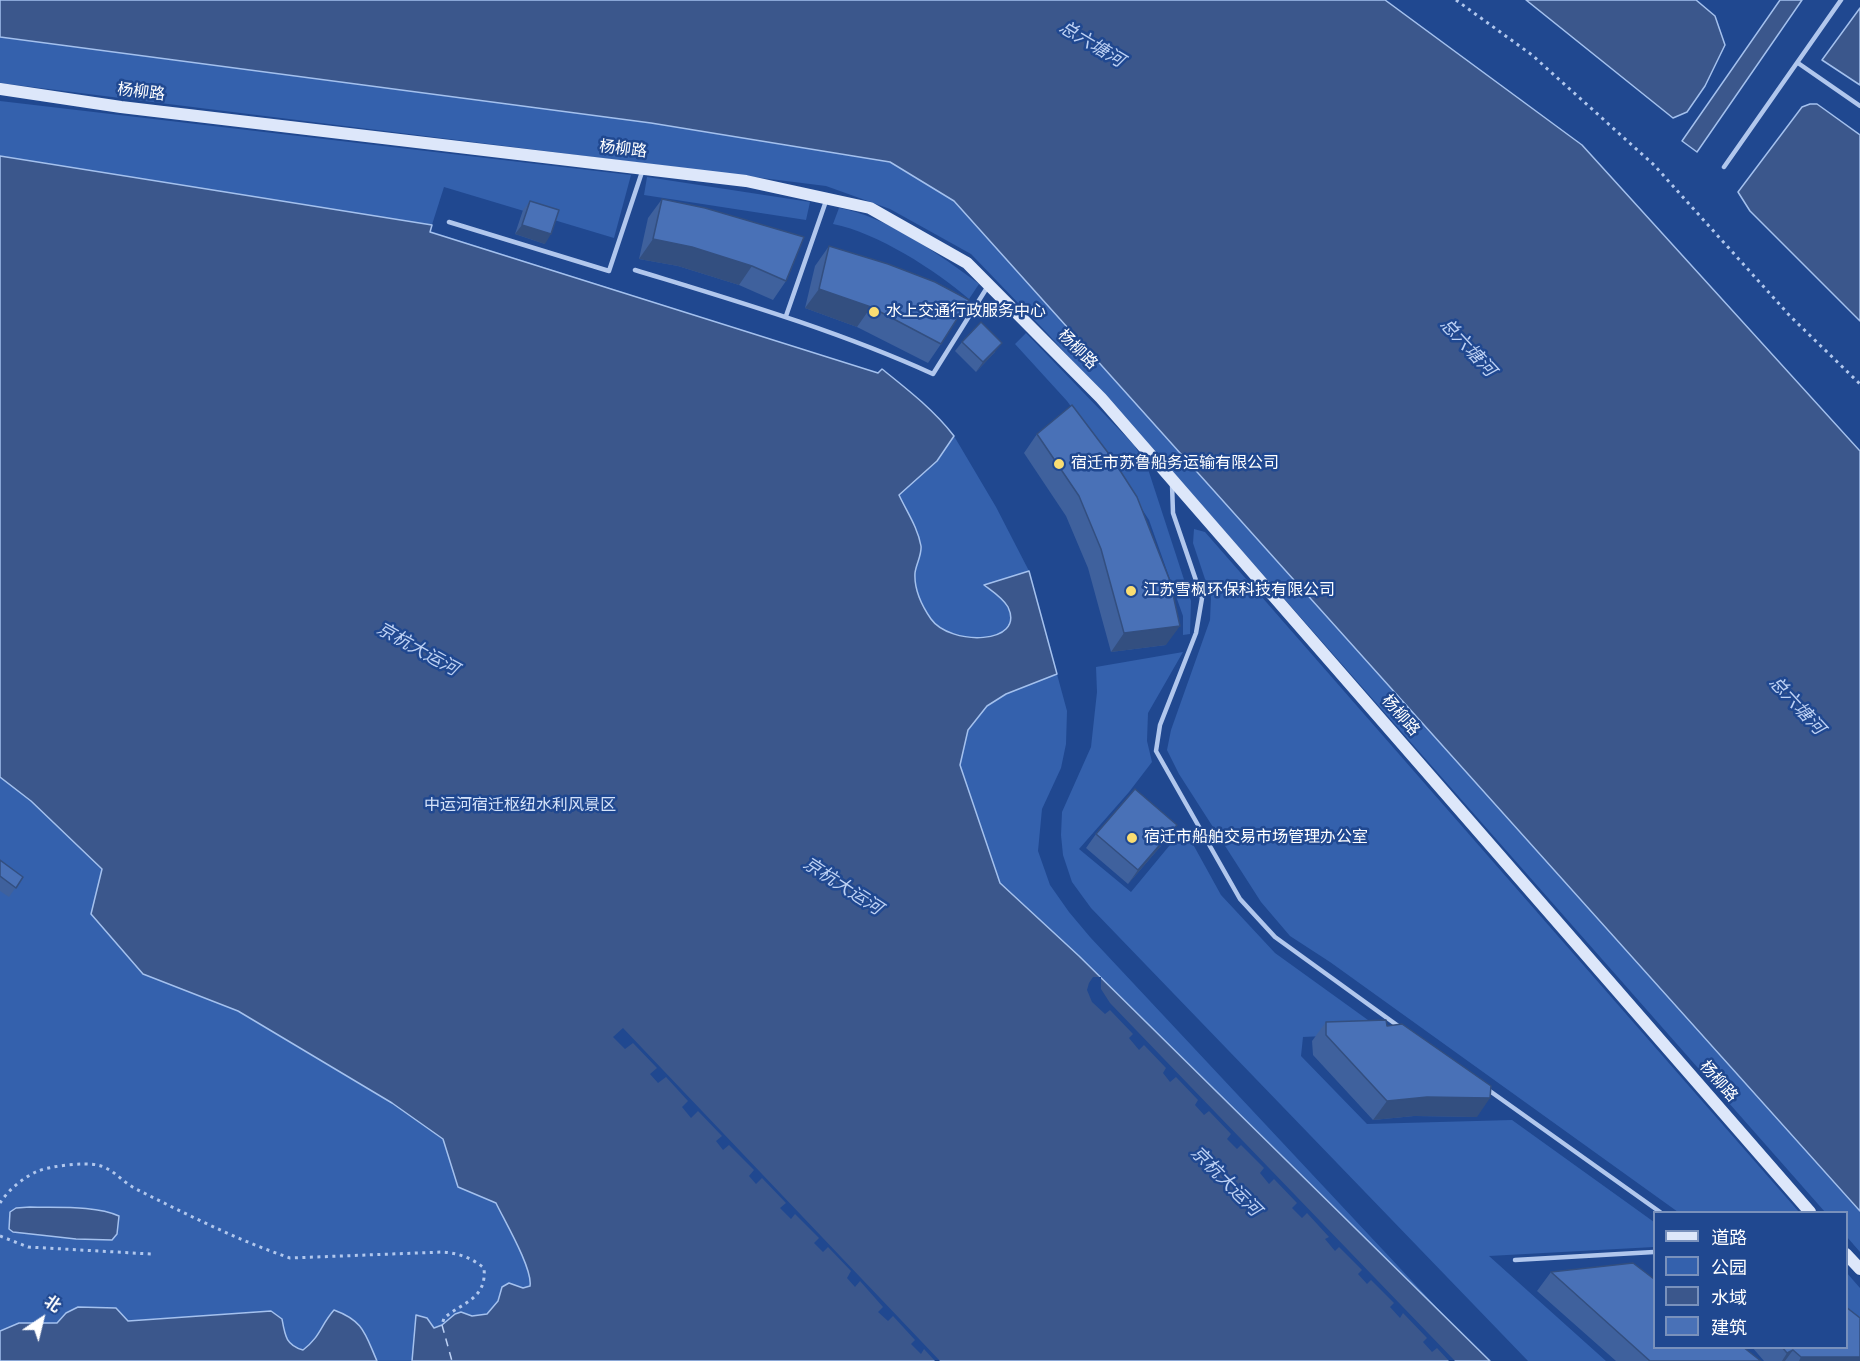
<!DOCTYPE html>
<html>
<head>
<meta charset="utf-8">
<style>
	body { margin:0 }
	#map { position:relative; width:1860px; height:1361px; overflow:hidden; background:#204890; font-family:"Nunito Sans","Noto Sans SC",sans-serif }
	canvas { display:block }
	.legend { position:absolute; left:1653px; top:1211px; width:195px; height:138px; box-sizing:border-box; background:#204890; border:2px solid #7991bc; margin:0; padding:8px 10px; list-style:none; font-size:18px; color:#fff }
	.legend li { display:flex; align-items:center; gap:12px; height:30px }
	.legend b { width:30px; border:2px solid #7991bc }
	.north { position:absolute; left:12px; top:1289px; width:60px; height:60px; -webkit-text-stroke:4px #204890; paint-order:stroke; rotate:35deg; font-size:16px; font-weight:700; line-height:24px; text-align:center; color:#fff }
	.north::after { content:''; display:block; margin:auto; width:21px; height:27px; background:#fff; clip-path:polygon(50% 0,100% 100%,50% 72%,0 100%) }
</style>
</head>
<body>
<div id="map">
<canvas width="1860" height="1361"></canvas>
<ul class="legend">
<li><b style="height:8px;background:#dde7fa"></b>道路</li>
<li><b style="height:16px;background:#3461ad"></b>公园</li>
<li><b style="height:16px;background:#3b578c"></b>水域</li>
<li><b style="height:16px;background:#4971b7"></b>建筑</li>
</ul>
<div class="north">北</div>
</div>
<script>
const ctx = document.querySelector('canvas').getContext('2d');
ctx.lineJoin = 'round';
function paint(path, color) { ctx.fillStyle = color; ctx.fill(path, 'evenodd'); }
function trace(path, color, width, dash) { ctx.strokeStyle = color; ctx.lineWidth = width; ctx.lineCap = dash ? 'butt' : 'round'; ctx.setLineDash(dash || []); ctx.stroke(path); }
function label(font, color, halo, rows, align = 'center') {
  ctx.font = font + ' "Nunito Sans","Noto Sans SC",sans-serif'; ctx.lineWidth = 5; ctx.setLineDash([]); ctx.textBaseline = 'middle'; ctx.strokeStyle = halo; ctx.fillStyle = color; for (const [text, x, y, turn = 0] of rows) {
    ctx.save(); ctx.translate(x, y); ctx.rotate((+turn || 0) * Math.PI / 180); ctx.textAlign = isNaN(turn) ? turn : align; if (halo) ctx.strokeText(text, 0, 0); ctx.fillText(text, 0, 0); ctx.restore();
  }
}
const green = new Path2D(`
	M0,37L651,123L890,162L954,201L1860,1211V1252L1847,1237L1846,1212H1825L1139,434L1047,333L971,254L890,209L826,186L0,83Z
	M0,101L631,175L614,238L444,187L430,231L878,373L882,369L933,412L954,436L996,507L1029,571L1067,711L1066,744L1061,768L1042,809L1038,851L1050,885L1069,912L1090,937L1456,1328L1490,1361H0Z
	M647,177L810,202L806,220L644,195Z
	M839,208C884,215 942,256 979,284L969,299C935,270 878,233 833,224Z
	M1026,333L1134,445L1148,469L1191,601L1190,634L1183,635V616L1149,520L1111,461L1067,401L1015,344Z
	M1194,529L1205,532L1799,1212H1678L1330,962L1290,936L1261,902L1179,774L1167,750L1171,730L1210,620L1211,597L1193,543Z
	M1183,652L1148,713L1147,741L1152,762L1129,792L1079,849L1131,892L1184,828L1221,895L1275,953L1386,1033L1303,1037L1301,1056L1367,1124L1512,1120L1654,1222V1247L1489,1256L1606,1361H1528L1091,908L1072,882L1063,855L1061,835L1062,812L1091,747L1097,692L1096,667Z
	M1846,1272L1860,1288V1343L1847,1332Z`);
const water = new Path2D(`
	M0,0H1385L1582,145L1860,451V1211L954,201L890,162L651,123L0,37Z
	M1526,0H1696L1715,16L1725,45L1705,86L1687,112L1673,118Z
	M1780,0H1802L1697,152L1682,141Z
	M1860,8V85L1822,60Z
	M1810,104H1817L1860,135V321L1750,211L1738,192L1802,107Z
	M0,156L432,225L430,232L878,373L882,369C907,389 934,410 954,436L937,461L899,495C907,512 918,528 921,546C922,555 916,564 915,573C914,589 922,606 931,619C950,646 1026,645 1008,607C1003,598 992,591 984,585L1029,571L1057,674L1006,694L987,706L968,730L960,765L1000,883L1079,956L1490,1361H412L416,1315L427,1318L434,1328L442,1325L455,1314L461,1312L472,1316L487,1314L498,1301L502,1287L509,1283L523,1288L530,1286C533,1269 504,1220 496,1203L458,1187L443,1139L392,1103L238,1011L143,974L91,914L102,869L31,801L0,777Z
	M30,1207C56,1208 95,1205 119,1216L117,1234L112,1240L76,1239L13,1232L9,1229L10,1212L16,1208Z
	M78,1307L116,1308L128,1321L271,1311L282,1319C285,1336 286,1345 303,1350C321,1336 320,1326 334,1310C364,1321 365,1334 377,1361H0V1331L19,1323H57L66,1313Z`);
const pier = new Path2D(`
	M1093,977H1101V989L1110,1003L1455,1361H1449L1437,1348L1432,1352L1423,1342L1427,1338L1403,1313L1400,1318L1390,1307L1394,1303L1371,1280L1367,1284L1358,1274L1362,1270L1339,1247L1335,1251L1325,1239L1329,1237L1307,1213L1302,1218L1292,1208L1297,1203L1274,1179L1269,1184L1260,1173L1264,1168L1241,1145L1237,1149L1227,1139L1231,1134L1209,1111L1204,1115L1195,1105L1198,1100L1176,1077L1170,1082L1163,1073L1166,1068L1144,1045L1139,1050L1129,1038L1133,1034L1110,1010L1105,1014L1092,1002L1087,990L1089,983Z
	M623,1028L940,1361H935L924,1349L921,1354L911,1344L915,1340L893,1316L888,1321L878,1312L883,1307L860,1281L855,1287L847,1278L851,1271L828,1247L823,1252L814,1243L819,1238L795,1214L791,1219L780,1208L786,1203L762,1178L756,1184L749,1176L754,1170L729,1145L723,1150L716,1141L722,1136L698,1111L691,1118L682,1107L688,1101L666,1077L658,1083L650,1074L657,1068L633,1043L625,1049L613,1037Z`);
const ferry = new Path2D(`
	M442,1325L452,1361`);
const path = new Path2D(`
	M1456,0L1532,55L1654,165L1790,316L1860,384
	M0,1203C8,1190 24,1177 38,1171C51,1166 84,1162 97,1165C113,1168 122,1182 136,1189C186,1214 237,1240 290,1258L443,1252C458,1253 472,1258 484,1268C487,1299 463,1302 444,1318L442,1325
	M0,1236L28,1247L151,1254`);
const lane = new Path2D(`
	M1798,63L1860,106
	M1724,167L1841,0
	M449,222L609,271L643,169
	M635,270C736,301 836,330 933,374L988,286
	M786,316L826,201
	M1172,484L1173,513L1202,598L1196,633L1160,725L1156,751L1240,899L1275,937L1401,1028
	M1487,1089L1660,1212
	M1515,1260L1654,1252`);
const secondary = new Path2D(`
	M0,89L121,107L746,181L870,208L967,263L1101,398L1810,1212
	M1846,1254L1860,1269`);
const wall = new Path2D(`
	M662,199L786,281L773,300L739,285L678,266L639,259L648,218Z
	M530,201L545,244L515,234L523,210Z
	M829,246L941,344L928,363L857,327L805,308L815,266Z
	M962,342L995,352L976,372L955,351Z
	M1072,405L1166,645L1111,652L1088,568L1066,516L1024,453L1037,434Z
	M1096,834L1166,840L1128,884L1086,848Z
	M0,860L23,877L9,897L0,891Z
	M1326,1022L1477,1117L1414,1116L1373,1120L1313,1055L1312,1041Z
	M1551,1272L1761,1361H1616L1537,1291Z
	M1752,1347H1846L1860,1361H1764Z`);
const shadedWall = new Path2D(`
	M522,225L551,234L545,244L515,234Z
	M653,239L692,247L752,266L739,285L678,266L639,259Z
	M819,289L871,307L857,327L805,308Z
	M1002,343L995,352L976,372L983,362Z
	M1180,626L1166,645L1111,652L1124,633Z
	M1177,825L1166,840L1128,884L1138,870Z
	M1427,1097L1490,1098L1477,1117L1414,1116L1373,1120L1387,1101Z
	M1793,1350L1785,1361H1782L1787,1353Z
	M1801,1357H1860V1361H1799Z`);
const building = new Path2D(`
	M662,199L705,208L804,237L786,281L752,266L692,247L653,239Z
	M530,201L559,210L551,234L522,225Z
	M829,246L888,264L935,282L969,300L941,344L871,307L819,289Z
	M981,322L1002,343L983,362L962,342Z
	M1072,405L1112,458L1137,497L1170,581L1180,626L1124,633L1101,549L1079,496L1037,434Z
	M1135,789L1177,825L1138,870L1096,834Z
	M0,860L23,877L16,888L0,876Z
	M1386,1020L1387,1026L1402,1024L1491,1086L1490,1098L1427,1097L1387,1101L1326,1035V1022Z
	M1633,1263L1654,1279V1347H1743L1761,1361H1650L1551,1272Z
	M1846,1307L1860,1318V1357H1801L1793,1350L1787,1353L1782,1347H1846Z`);
const markers = [
	[874,312,6,"#fadd72"],
	[1059,464,6,"#fadd72"],
	[1131,591,6,"#fadd72"],
	[1132,838,6,"#fadd72"]
];
const streetNames = [
	["杨柳路",141,93,7],
	["杨柳路",623,150,7],
	["杨柳路",1077,350,45],
	["杨柳路",1400,716,49],
	["杨柳路",1718,1082,49]
];
const poiNames = [
	["水上交通行政服务中心",886,312],
	["宿迁市苏鲁船务运输有限公司",1071,464],
	["江苏雪枫环保科技有限公司",1143,591],
	["宿迁市船舶交易市场管理办公室",1144,838]
];
const parkNames = [
	["中运河宿迁枢纽水利风景区",520,806]
];
const waterNames = [
	["总六塘河",1091,45,31],
	["总六塘河",1467,348,47],
	["京杭大运河",417,650,29],
	["总六塘河",1796,706,47],
	["京杭大运河",842,887,33],
	["京杭大运河",1225,1182,45]
];
paint(green, '#3461ad');
paint(water, '#3b578c');
trace(water, '#a4c1ee', 1.5);
paint(pier, '#204890');
trace(ferry, '#bdd1f4', 1.5, [8, 6]);
trace(path, '#b1c7ed', 3, [3, 4.5]);
trace(lane, '#b1c7ed', 4.5);
trace(secondary, '#dde7fa', 12);
paint(wall, '#3f619d');
paint(shadedWall, '#334f80');
paint(building, '#4971b7');
trace(building, '#334f80', 1.5);
for (const [x, y, r, color] of markers) { const dot = new Path2D(); dot.arc(x, y, r, 0, 2 * Math.PI); ctx.fillStyle = color; ctx.fill(dot); trace(dot, '#204890', 2); }
label('16px', '#fff', '#204890', streetNames);
label('16px', '#fff', '#204890', poiNames, 'left');
label('16px', '#d6e3f9', '#204890', parkNames);
label('italic 18px', '#bdd1f4', '#204890', waterNames);
</script>
</body>
</html>
